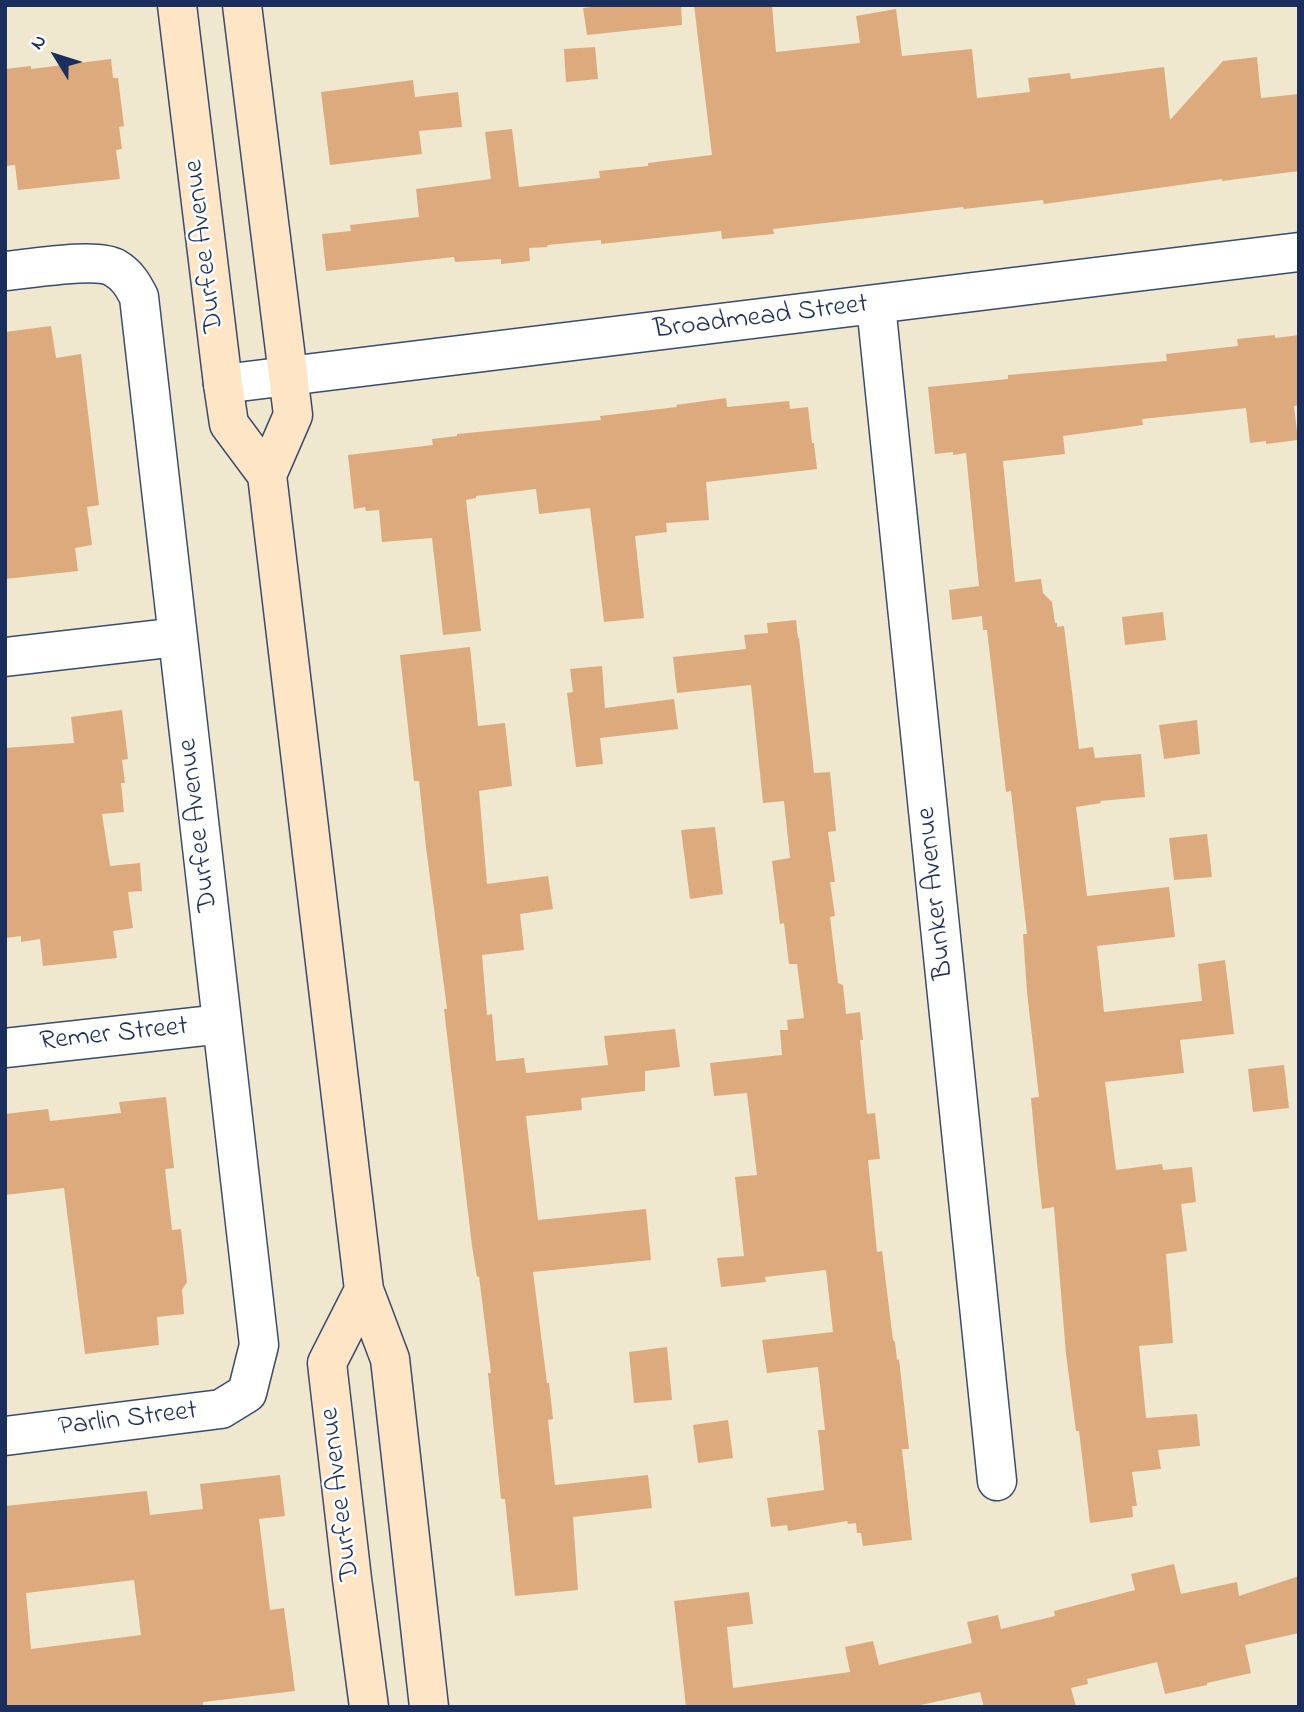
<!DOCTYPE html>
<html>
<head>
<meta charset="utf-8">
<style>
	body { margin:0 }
	#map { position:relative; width:1304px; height:1712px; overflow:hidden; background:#efe8cf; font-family:"Indie Flower",sans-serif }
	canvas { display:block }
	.frame { position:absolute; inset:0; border:7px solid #1b2f5e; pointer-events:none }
	.north { position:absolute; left:21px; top:21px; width:70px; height:70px; -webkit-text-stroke:5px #fff; paint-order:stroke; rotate:308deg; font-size:19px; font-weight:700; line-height:28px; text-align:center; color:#1b2f5e }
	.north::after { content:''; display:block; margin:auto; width:24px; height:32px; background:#1b2f5e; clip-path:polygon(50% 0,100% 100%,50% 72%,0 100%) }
</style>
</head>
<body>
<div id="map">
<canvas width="1304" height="1712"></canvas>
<div class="frame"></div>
<div class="north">N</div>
</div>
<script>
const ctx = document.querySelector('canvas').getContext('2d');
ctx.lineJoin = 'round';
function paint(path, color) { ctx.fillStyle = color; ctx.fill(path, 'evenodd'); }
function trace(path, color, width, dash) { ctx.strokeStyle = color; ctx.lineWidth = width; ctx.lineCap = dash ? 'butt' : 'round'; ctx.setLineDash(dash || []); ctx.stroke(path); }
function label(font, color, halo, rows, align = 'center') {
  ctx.font = font + ' "Indie Flower",sans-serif'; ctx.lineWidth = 5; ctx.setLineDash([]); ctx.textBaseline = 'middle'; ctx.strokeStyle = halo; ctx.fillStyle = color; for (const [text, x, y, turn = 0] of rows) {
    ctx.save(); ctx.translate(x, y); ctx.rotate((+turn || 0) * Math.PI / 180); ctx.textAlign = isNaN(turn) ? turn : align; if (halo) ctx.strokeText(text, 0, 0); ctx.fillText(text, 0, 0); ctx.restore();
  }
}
const building = new Path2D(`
	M610,5H681L682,25L587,35L583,8Z
	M694,5H772L776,52L860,43L856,16L896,9L902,56L972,49L977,98L1030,92L1028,78L1070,73L1071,79L1164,67L1170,120L1223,61L1257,57L1261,98L1299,94V171L1222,181V179L1044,204L1043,200L964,209L963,207L773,229L774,234L722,239L721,231L601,244V240L547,245L548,247L529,248L530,261L501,264V259L455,262L454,257L326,271L322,234L351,231L350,225L419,217L416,189L491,179L485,132L512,129L519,187L600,178L599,171L648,166V163L712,155Z
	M595,47L598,79L566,82L564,49Z
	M111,59L113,78H118L124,126L119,127L122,149L116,150L120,179L18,190L15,165L5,166V69L31,66V69Z
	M413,80L415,97L458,92L462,127L419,131L422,154L330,165L321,92Z
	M51,326L56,358L81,354L99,505L87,507L92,545L75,548L78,571L5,579V332Z
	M1275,335V338L1299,335V405L1294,406L1298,440L1266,444V441L1250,443L1246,408L1142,419L1143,425L1063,436L1065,454L1003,461L1015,582L1041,579L1043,593L1052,602L1055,623H1057V627L1064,626L1079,749L1093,747L1095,758L1141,754L1145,797L1100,801L1101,803L1076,807L1087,896L1169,887L1175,937L1097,946L1104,1012L1202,1001L1198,964L1225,960L1234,1034L1180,1040L1184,1073L1105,1082L1116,1170L1162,1164L1163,1170L1192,1167L1196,1202L1181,1204L1187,1251L1166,1254L1173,1343L1139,1346L1146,1418L1197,1414L1200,1446L1158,1450L1161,1469L1132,1472L1137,1506H1132L1133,1517L1090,1523L1079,1431H1076L1066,1354L1054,1207L1042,1209L1037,1163L1031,1098L1039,1097L1027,992L1023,934H1027L1011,791L1006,792L987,630H983L982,616L952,620L949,590L979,586L966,453L953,455V452L935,454L928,387L1008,379V375L1167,361L1166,354L1238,346L1237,339Z
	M726,398L727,407L789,401L790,409L808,407L812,443H814L817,469L706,482L709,520L666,523L667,532L635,536L644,618L604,622L590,508L539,514L536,489L476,496V498L466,500L481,631L443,635L432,538L382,542L379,510L366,511L365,507L354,509L348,455L433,445L432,439L457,436V434L601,420L600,416L677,407L676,405Z
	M1163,612L1166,640L1125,645L1122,617Z
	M796,620L798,638H799L814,773L830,772L836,831L828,832L835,882H830L835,916L830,917L838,983L843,985L846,1014L860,1012L863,1040H860L867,1114L875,1113L880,1159L868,1160L877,1252L882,1251L893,1340L895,1342L897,1360L899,1359L909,1449H902L912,1540L863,1546L861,1533H857L856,1523L848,1524L847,1521L788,1531L787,1525L771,1527L767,1498L824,1490L818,1430H825L818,1367L767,1373L762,1340L833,1332L826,1270L765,1277L766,1282L721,1287L717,1258L744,1256L735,1177L757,1175L747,1093L714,1096L710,1063L782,1055L780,1030H788L787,1020L804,1018L797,964H789L784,923L780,924L772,861L790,858L784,801L763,803L751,685L677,693L673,657L746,649L744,635L768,633L767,623Z
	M470,647L478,726L505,723L512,786L479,791L487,884L548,876L553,909L520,914L524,950L482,955L487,1015L492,1014L496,1061L524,1058L526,1073L608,1065L604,1036L675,1029L680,1067L645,1071V1091L581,1098L582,1110L526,1116L538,1220L646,1209L651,1260L533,1272L547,1383H549L553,1419L548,1420L555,1485L648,1475L652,1508L573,1517L578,1590L515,1596L505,1499H501L488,1373H491L479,1276L477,1277L472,1246L444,1009H447L426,847L419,781H414L400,655Z
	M602,666L605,708L674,699L678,729L600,738L603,764L576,767L567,693L573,692L570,669Z
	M122,710L128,759L122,760L125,783H121L124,812L102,814L110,866L140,863L142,891L128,892L133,928L113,931L117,958L43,966L40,939L21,942V936L5,938V748L74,743L71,717Z
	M1197,720L1200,754L1164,759L1159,725Z
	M715,827L723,894L690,899L681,830Z
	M1207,834L1212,877L1174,880L1169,838Z
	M1284,1065L1289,1108L1253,1112L1248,1069Z
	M166,1097L174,1168L165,1169L172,1230L181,1229L187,1282L182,1290L184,1314L157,1317L159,1345L85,1354L64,1188L5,1195V1114L48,1109L50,1121L121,1113L119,1102Z
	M667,1347L672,1400L634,1403L629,1352Z
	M728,1420L733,1458L698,1463L693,1425Z
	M280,1475L285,1516L259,1519L270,1610L284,1608L295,1691L203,1702V1707H5V1506L147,1491L150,1515L203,1509L200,1484ZM134,1580L141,1635L31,1649L26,1593Z
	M1174,1564L1181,1594L1237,1582L1239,1596L1299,1576V1633L1245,1645L1251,1673L1207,1683V1685L1165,1694L1157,1662L1087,1679L1088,1684L1071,1688L1076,1707H984L980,1692L912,1707H686L674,1601L749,1592L753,1624L727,1627L733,1688L850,1672L845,1647L873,1641L879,1665L972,1643L967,1622L998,1615L1001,1629L1055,1616L1054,1611L1135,1590L1131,1574Z`);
const minor = new Path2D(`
	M5,271C28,269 97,257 115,268C127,275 133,285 139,297L259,1345L247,1393L221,1409L5,1436
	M876,305L997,1481
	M223,384L1299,252
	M5,657L178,637
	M5,1048L222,1024`);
const secondary = new Path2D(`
	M177,5L223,384L229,424L267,475L364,1290L390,1359L429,1707
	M242,5L293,415L267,475
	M364,1290L327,1363L352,1579L369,1707`);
const streetNames = [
	["Durfee Avenue",206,246,-97],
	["Broadmead Street",761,319,-7],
	["Durfee Avenue",200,825,-97],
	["Bunker Avenue",937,893,-96],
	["Remer Street",114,1036,-6],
	["Parlin Street",128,1421,-7],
	["Durfee Avenue",342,1494,-97]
];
paint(building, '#dcaa7d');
trace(minor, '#3b4b6f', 41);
trace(secondary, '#3b4b6f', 41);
trace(minor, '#fff', 38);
trace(secondary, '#fee5c5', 38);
label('28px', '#1b2f5e', '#fff', streetNames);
</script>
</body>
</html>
